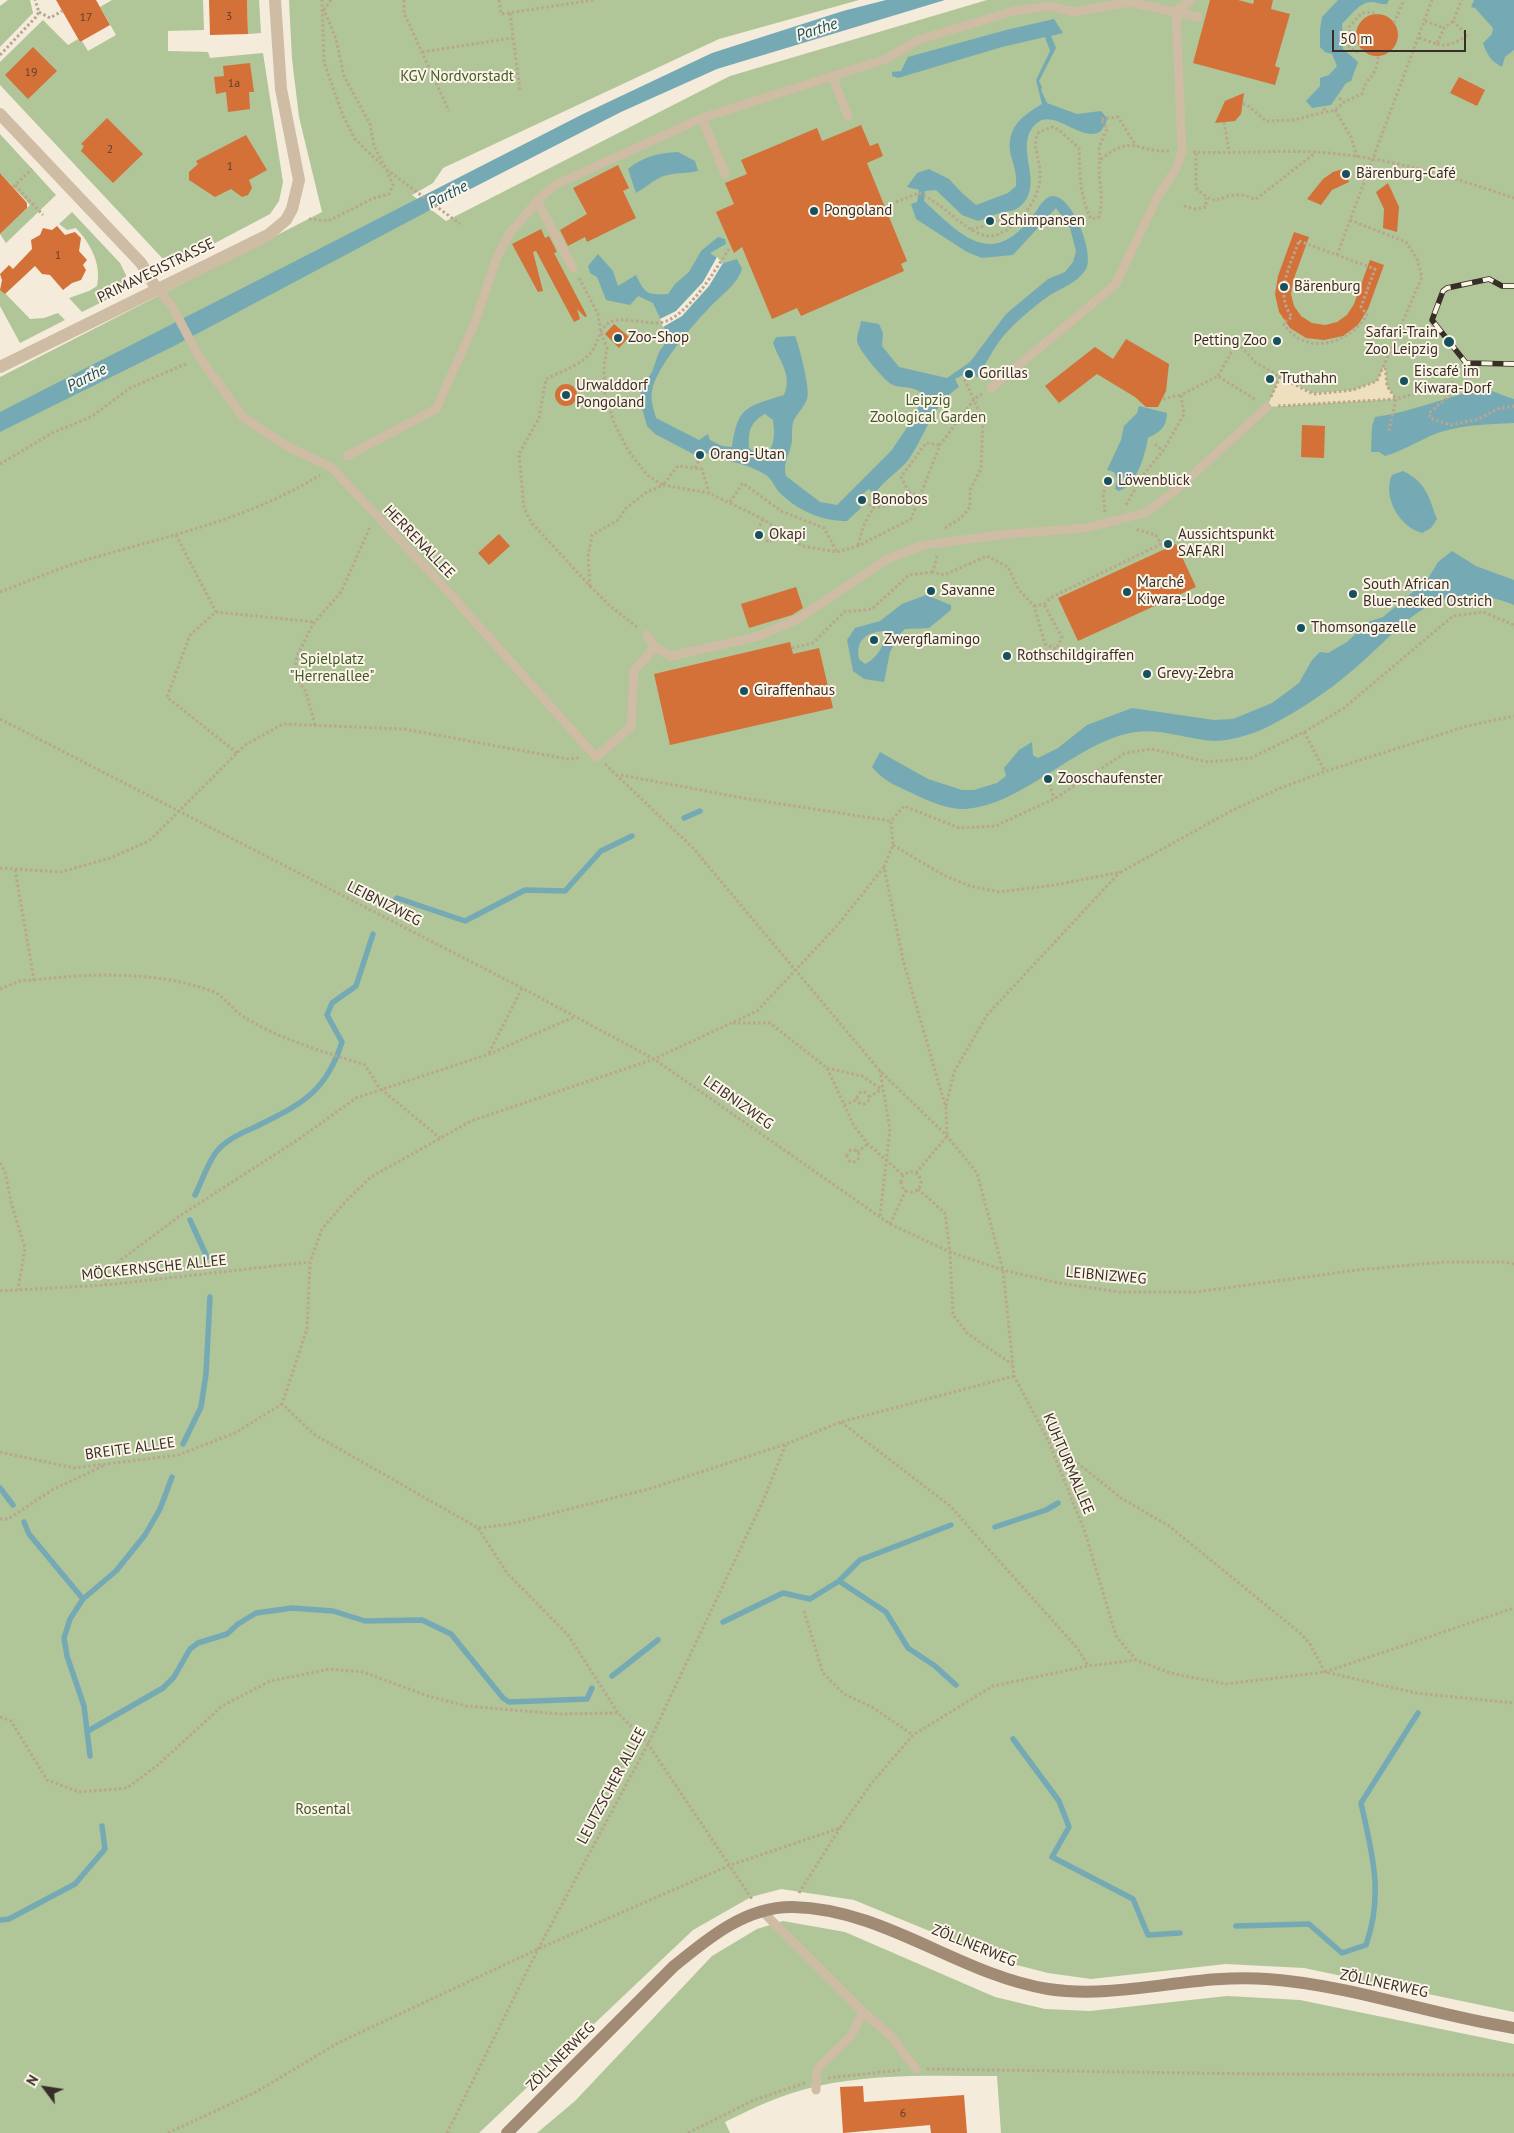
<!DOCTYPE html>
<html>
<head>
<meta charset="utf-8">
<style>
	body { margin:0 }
	#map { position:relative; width:1514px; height:2133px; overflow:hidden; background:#f4ebda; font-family:"PT Sans",sans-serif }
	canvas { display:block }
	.north { position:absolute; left:20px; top:2063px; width:50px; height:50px; -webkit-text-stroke:4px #fbf4e7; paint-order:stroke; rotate:301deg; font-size:14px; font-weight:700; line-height:20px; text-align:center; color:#382e27 }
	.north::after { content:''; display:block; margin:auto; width:18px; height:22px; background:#382e27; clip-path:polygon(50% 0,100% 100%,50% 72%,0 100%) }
	.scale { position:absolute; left:1332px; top:30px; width:134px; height:22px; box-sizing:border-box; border:2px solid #382e27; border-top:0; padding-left:6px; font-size:15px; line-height:18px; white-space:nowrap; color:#382e27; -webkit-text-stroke:4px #fbf4e7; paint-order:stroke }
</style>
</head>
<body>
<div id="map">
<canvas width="1514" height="2133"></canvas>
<div class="north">N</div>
<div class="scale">50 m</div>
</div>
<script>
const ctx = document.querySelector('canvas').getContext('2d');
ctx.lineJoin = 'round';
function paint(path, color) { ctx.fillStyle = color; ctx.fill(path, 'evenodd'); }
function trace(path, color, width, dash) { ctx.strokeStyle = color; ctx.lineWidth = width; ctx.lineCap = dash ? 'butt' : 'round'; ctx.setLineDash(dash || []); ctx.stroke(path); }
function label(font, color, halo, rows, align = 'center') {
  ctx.font = font + ' "PT Sans",sans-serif'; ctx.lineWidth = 4; ctx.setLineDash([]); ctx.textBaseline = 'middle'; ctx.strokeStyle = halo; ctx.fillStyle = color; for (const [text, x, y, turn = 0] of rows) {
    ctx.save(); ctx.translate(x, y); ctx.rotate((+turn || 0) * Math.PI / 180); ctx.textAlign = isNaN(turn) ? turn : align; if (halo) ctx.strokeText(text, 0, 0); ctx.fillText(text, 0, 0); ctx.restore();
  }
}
const green = new Path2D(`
	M8,0H30L33,13L0,47V6Z
	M112,0H203L204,30L168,31V51L208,52L210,58L263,53L283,182L279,201L270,214L183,260H164L0,85V62L43,20L68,45L78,39L80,42L82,41L88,51L116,35L100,7Z
	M247,0H259L261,33L248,34Z
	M289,0H859L719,39L443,168L433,183L412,195L446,221L730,76L987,0H1514V2012L1304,1968L1226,1964L1091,1979L1048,1973L1005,1962L854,1900L781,1889L751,1897L693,1930L479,2133H0V377L322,212L299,117L292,59Z
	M0,134L56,195L6,243L0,234L30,205L0,173Z
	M72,212L120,263L126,275L125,286L116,295L82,312L69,298L89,291L97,286C102,264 90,243 76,228L67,230L59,224Z
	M0,288L30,319L44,318L58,313L65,320L20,343L0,306Z
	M783,1921L845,1932L995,1997L1045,2009L1090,2011L1227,1996L1300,2000L1514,2044V2133H1001L997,2076C938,2076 876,2073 818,2086C785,2093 755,2107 725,2122L730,2133H537L575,2101L712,1956L757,1929Z`);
const plaza = new Path2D(`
	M1385,365L1387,386L1396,399L1267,407L1280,377L1313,393L1353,390L1377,381Z`);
const water = new Path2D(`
	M886,0H945L717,69L621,112L449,200L174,346L0,432V412L583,114L712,53L843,11Z
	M1338,0H1389L1387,4C1381,5 1376,2 1371,2C1359,2 1350,17 1342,24L1343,49L1358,62L1351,81L1346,83L1331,105L1312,108L1306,101L1320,86V78L1329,75L1337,66L1332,54L1325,52L1320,47V30L1322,17Z
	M1474,0H1514V50L1505,57L1502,67C1491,61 1487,55 1483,43L1492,34L1493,28L1475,8L1471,7Z
	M1054,19L1063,33L1051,36L1056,48L1039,81L1042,87L1041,90L1047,103L1077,114L1101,111L1107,118L1106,123L1101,131C1082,144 1055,108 1037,123C1010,145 1049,186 1018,208C1012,212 1006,211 1000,213C992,215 986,219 978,221L962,215L936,190L925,191L924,201C966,240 994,270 1037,210C1040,205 1046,196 1053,196C1073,196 1095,255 1086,269C1076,285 1059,288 1046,298C1033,307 1011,326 1001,339C992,351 985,365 977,378L973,370L955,379L959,387C933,404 926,434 909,459C899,472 883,480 874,495L869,489L855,500L861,508L847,521C822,521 798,511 780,493C775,488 772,479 766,475C751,465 728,460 711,458L712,455L698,451L695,455L655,434L647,426L640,401L641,388L652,372L659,352L669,338L653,303L638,296L630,305L606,300L597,277L590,273L588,266L598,254L613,271L618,286L636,275C645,294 647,295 668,294L675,284L689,272L701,251L718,237L725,239L726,244L710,253L724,263L737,259L742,269C738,283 724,293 713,304C696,321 655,368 652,391C650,401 654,409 656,418L699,440L708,434L710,440L722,446L732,447C738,406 746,407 784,395C793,375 779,361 773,343L776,337L795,336C799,345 811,391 807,399C804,408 795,415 793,423C791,430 793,439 791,446C788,457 783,464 786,476L820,502L837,505L891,451L917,413L920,392C911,385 900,389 891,384C884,380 860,351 858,344C855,337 860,329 861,321L879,324L883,333L882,346L899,367L947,378L970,362L1006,314L1048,279L1065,272L1073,262L1076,251L1070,228L1056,208L1013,255L982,258L967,252L916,219L911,204L917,202L919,190L907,187L917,173L929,169L949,179L962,193L976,205L1008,193L1016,186C1017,175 1014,166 1011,156C1005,128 1022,116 1042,104L1036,80L1050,51L1045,37L1002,47L898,78L892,76V72L901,71L908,57L1006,30ZM765,414L773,420C775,435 775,446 764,458L749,448C748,432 750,422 765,414Z
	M678,152L695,161L698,171C685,174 673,172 661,177C652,181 645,188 636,193L628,169C644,156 659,153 678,152Z
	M1481,389C1494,390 1502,396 1514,399V423C1487,424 1455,425 1430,436C1415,443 1402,451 1385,456L1379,452H1371L1372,426L1375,417C1411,412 1446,397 1481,389Z
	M1139,406L1167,413C1166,428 1161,431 1148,438C1145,455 1137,485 1119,491L1115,489L1117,479L1114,472L1107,470L1121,440L1124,426L1137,413Z
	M1403,471C1427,483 1428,496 1437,519L1431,528L1422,533C1399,527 1382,496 1392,475Z
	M1452,551L1476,566L1514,580V605C1432,572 1403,630 1347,675C1323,695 1289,717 1261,730C1246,736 1229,741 1213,741C1185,739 1158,727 1130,733C1075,744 1022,805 966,809C950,810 930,802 916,795C899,787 884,782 872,767L880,752L928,779L962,790H974L997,783L1006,776L1004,768L1019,750L1032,742L1033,755L1038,758L1058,748L1087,725L1132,708L1214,720L1233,719L1272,703L1299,683L1312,660L1320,652L1328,653L1347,642L1368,622L1383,617L1427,580L1438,562Z
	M926,595L951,605V610L929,628L905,629L900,634L890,652L884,682L864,679L853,671L847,640L855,628L880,621L902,604ZM888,631C883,645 879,657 865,664L859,659C855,638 869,631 888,631Z`);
const pier = new Path2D(`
	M717,257L723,263L709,286L682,316L663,327L660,319L676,311L703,282Z`);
const stream = new Path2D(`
	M684,818L700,811
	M390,908L397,898L465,921L525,890L565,891L601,851L632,836
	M195,1195C202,1181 208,1162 217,1151C226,1140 241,1133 253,1128C299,1105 325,1095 342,1042L327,1015L332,1003L356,986L373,934
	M190,1220L207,1257
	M183,1444L201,1407L206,1374L210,1297
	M0,1488L13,1505
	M24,1522L29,1534L83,1599
	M995,1527L1046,1510L1058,1503
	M839,1581L886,1612L908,1648L935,1666L956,1685
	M723,1622L783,1593L810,1599L839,1581L860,1560L951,1525
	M612,1676L658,1640
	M88,1731L163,1688L174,1677L190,1649L198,1643L227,1634L238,1624L256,1613L292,1608L333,1611L365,1621L422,1620L451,1634L503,1698L509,1702L587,1699L592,1688
	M1013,1739L1059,1801L1069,1827L1052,1857L1133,1899L1148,1935L1180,1933
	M90,1756L84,1706L67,1656L64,1638L70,1619L83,1599L116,1571L145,1535L160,1509L172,1477
	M0,1920L9,1919L75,1884L105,1849L102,1826
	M1236,1926L1309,1924L1342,1953L1366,1945C1384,1894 1372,1853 1361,1803L1418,1713`);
const building = new Path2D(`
	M56,0H96L110,25L80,42Z
	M209,0H247L248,34L210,35Z
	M1210,0H1238L1253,4L1254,0H1273L1271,9L1290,14L1275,66L1280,68L1275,85L1193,63Z
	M1356 35a21 21 0 1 1 42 0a21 21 0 1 1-42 0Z
	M33,47L57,71L28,99L5,75Z
	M250,63L254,92H249L250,109L228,112L226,92L216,94L214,77L224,76L223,66Z
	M1459,77L1485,90L1477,106L1450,93Z
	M1244,93L1241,114L1235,121L1215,123L1225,101Z
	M107,118L143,154L113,183L81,151L84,146L81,144Z
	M861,125L870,146L878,143L883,156L867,163L907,261L901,264L904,271L801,316L797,308L772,319L742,247L734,253L716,212L734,204L725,183L747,174L741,160L817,128L822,141Z
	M246,135L267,170L249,180L252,188L248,195L242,197L231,189L215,197L189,180V172L198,164L196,161Z
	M618,165L629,188L623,191L636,218L587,242L585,237L568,246L560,230L587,214L573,188Z
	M1346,168L1349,182L1332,190L1321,205L1307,199L1323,179L1333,172Z
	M0,173L27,203V208L0,234Z
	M1388,183L1399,207L1397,232L1383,228L1384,209L1376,192Z
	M57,226L65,235L75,232L81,238L79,251L87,260L83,265L86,270L81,280L72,283L63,290L50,275L42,274L35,266L5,294L0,290L2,280L0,274L9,265L13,269L32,249L31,240L40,235L43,228L52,230Z
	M541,229L545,238L549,236L557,252L554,253L587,316L585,317L577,309L580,319L574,322L536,251L533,252L543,291L538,292L512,244Z
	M1294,232L1309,237L1293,281L1291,294L1294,306L1301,316L1312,323L1325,325L1337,322L1347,315L1354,304L1370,260L1384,265L1368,309L1358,325L1343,336L1324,340L1306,338L1290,328L1279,312L1275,294L1278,276Z
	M614,324L629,337L619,348L605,334Z
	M1126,339L1169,364L1166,391L1158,407H1146L1135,397L1097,374L1059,403L1045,386L1095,347L1113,359Z
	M555 395a11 11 0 1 1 22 0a11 11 0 1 1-22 0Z
	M1302,425L1325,426L1324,458L1301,457Z
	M499,534L510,546L489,565L478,553Z
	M1176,544L1196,587L1078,641L1058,598Z
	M796,587L803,608L792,615L749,628L741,604Z
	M790,642L793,654L819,648L833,708L670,745L654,674Z
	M863,2086L864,2102L964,2095L967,2133H931L930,2125L843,2133L840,2087Z`);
const path = new Path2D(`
	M331,0L324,10L336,39L344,76L370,124L374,146L386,169L460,224
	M404,0V13L449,111
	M499,0L501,14L594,0
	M39,12L50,18L62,11
	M510,13L520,90
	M1425,21L1444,28
	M1394,23L1404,0
	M1419,38L1437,44L1444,28L1453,21L1462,0
	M1437,44C1448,47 1458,42 1467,35L1453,21
	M1363,50L1356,52L1349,46V27L1362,13L1372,12L1377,15
	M422,52L512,38
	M0,55L36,17L39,12L35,0
	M1339,98L1344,102L1362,94C1366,76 1377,78 1378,56
	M1243,104H1246L1266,121L1294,120L1325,112
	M1324,108L1325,112L1335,110L1344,102
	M1335,110L1351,137L1357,157
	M1224,122L1229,151
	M1193,152C1233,154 1274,150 1315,152C1383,156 1450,176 1514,198
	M1196,153V188C1220,211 1218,193 1240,195C1245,195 1251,198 1256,199L1315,153
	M1100,160L1099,147L1107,129L1101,119L1118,117L1136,146
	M15,185L43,215
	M13,187L32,169
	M896,202L919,193C944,204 961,228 983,235C993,238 1003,233 1011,227C1030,211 1044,190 1039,164C1037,151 1032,144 1039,132L1053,127L1059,130L1079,148C1080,175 1079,193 1091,219L1099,217C1105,195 1097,181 1100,160C1134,133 1133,152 1169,151
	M1184,206L1195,209L1206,207V198
	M309,219L328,221L374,198L389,194L393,185L386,169L355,139L343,116L324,62L322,0
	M971,229C990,227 1003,212 1022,217
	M1299,241L1375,269L1361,307L1367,315C1348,345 1305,357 1283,323L1292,317C1274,293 1290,266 1299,241Z
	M729,249C715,270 686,320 659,323C646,324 623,317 613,321C600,325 599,341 592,351C582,365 560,372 546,379L539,418L519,454L524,508L531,522L590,586L588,557L592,535L618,520L626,508L647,492L663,485L709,493L763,519L802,546L837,552L858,546L911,519L940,445L975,398L982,394
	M1337,255L1432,0
	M579,278L598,314L601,333L607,348L604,366L605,393L614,423L628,450L647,475L663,485L678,466L702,469L709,493
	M1218,376L1237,342L1255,362L1280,377
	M1271,397L1280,377L1313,394L1353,390L1377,381L1422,277L1417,259L1406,242L1350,220
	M1163,399L1181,395
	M1278,406L1396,399L1387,386L1385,365
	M1389,431L1396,399L1455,382L1457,389L1429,413L1430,418L1451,425L1479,419L1497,409L1514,406
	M1155,444L1163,451
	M0,464L54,432L91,417L130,388L188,363
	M695,468L701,456
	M909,492L901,477L926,443L940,445
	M862,497L873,508
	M730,502L743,483L781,511L824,528L837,552
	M1126,505L1143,475L1163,451L1184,414L1181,395L1218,376L1256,400
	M1105,512L1103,494L1108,481
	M763,519L758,530L768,542L783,535
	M945,528L961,518L970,507V490L981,469L983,420L964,378
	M176,535L216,612
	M858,545L863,527L873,508L890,505L909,492L920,497
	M937,556L933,572L944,575L987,556L1008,567L1019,590L1034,606L1045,644L1056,649L1062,638L1044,604
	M590,586L609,605L638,628
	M0,592C29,581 59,568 89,559C168,536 249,519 320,475
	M1034,606L1044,604L1052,597L1161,544L1156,535L1135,529
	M792,648L813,643L844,612L872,609L909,575L933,572
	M0,719L522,988L654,1059L890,1224L950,1252L1003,1270L1059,1283L1119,1292H1196L1357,1270L1444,1262H1506L1514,1264
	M315,725L306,692L294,674L297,656L313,624L341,592L370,527
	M1304,732L1325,771
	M237,753L167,697L190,635L216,612L315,622
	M605,764L693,848L880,1071L947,1136L977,1173L1003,1270L1014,1376L1048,1440L1085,1532L1116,1636L1136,1660
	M621,775L743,798L891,821
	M1048,779L1054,799
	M893,845L943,875L970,886L999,892L1055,885L1121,872L1229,812L1278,789L1326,771L1467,726L1514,716
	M884,867L836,927L757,1011L654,1059L471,1121L371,1177L346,1201L322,1229L310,1262L307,1329L282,1404L315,1435L478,1528L510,1524L649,1489L786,1444L841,1422L1014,1376
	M0,868L61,872L110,858L149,841L245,745L283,724L404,729L568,759L579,758
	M34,980C92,973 155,971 212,991C224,995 233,1011 244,1017C281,1040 325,1052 365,1065L380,1089
	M0,989L20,981L34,980L15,869
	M733,1023H770L827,1068L854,1126L868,1144L904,1176
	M489,1053L522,988
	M827,1068L862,1076L881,1089
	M381,1089L440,1138
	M857 1098a6 6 0 1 1 12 0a6 6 0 1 1-12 0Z
	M869,1097L882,1089
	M844,1105L857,1100
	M946,1106L954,1072L987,1015L1120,872
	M847 1156a6 6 0 1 1 12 0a6 6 0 1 1-12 0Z
	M857,1152L868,1144
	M0,1163L5,1172L11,1202L25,1248L18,1290
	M901 1182a10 10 0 1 1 20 0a10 10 0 1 1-20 0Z
	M916,1173L947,1136L946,1108L903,960L884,867L893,845L891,821L904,806L959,828L995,826L1054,799L1125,753L1152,749L1208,762L1251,758L1304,732L1344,708L1453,616L1483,612L1514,625
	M918,1189L945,1213L950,1252L953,1315L968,1334L1012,1364
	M880,1216L890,1129L880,1071
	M890,1224L906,1190
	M105,1285L118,1262L181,1215L299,1139L356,1098L489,1054L574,1017
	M0,1291L105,1285L310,1262
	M841,1422L950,1506L1078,1649L1088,1666
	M1050,1441L1121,1498L1169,1526L1300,1633L1310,1644L1325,1672L1416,1693L1514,1703
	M0,1452L74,1468L178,1455L235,1433L282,1404
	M0,1519H8L52,1490L105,1465
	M478,1528L507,1573L568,1635L618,1713L648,1744L752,1899
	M804,1611L823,1673L844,1694L872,1707L913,1735
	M0,1717L11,1721L47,1780L79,1792L127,1788L159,1764L222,1706L270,1681L330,1669L363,1672L428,1696L466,1706L560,1714L618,1713
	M799,1893L840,1828
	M927,2069L1259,2074L1514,2075
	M828,2078L901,2070
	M168,2133L256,2092L338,2043L538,1949L728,1866L840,1828L871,1784L913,1735L993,1686L1088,1666L1136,1660L1170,1673L1226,1684L1325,1672L1514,1608
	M447,2133L538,1949L648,1744L763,1501L786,1444
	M688,2133L754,2100L805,2083`);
const lane = new Path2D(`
	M832,76L848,116
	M702,118L725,174
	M537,201L573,268
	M156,288L172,306L199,357L244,418L288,447L331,467L443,586L596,757L631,727L634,671L655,647L671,656L756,637L798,619L887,559L924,545L1008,534L1086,528L1145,513L1176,490L1267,407
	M991,388L1115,285L1158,196L1177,167L1182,151L1176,11L1191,0
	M347,456L436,409L474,325L497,257L510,233L537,201L555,185L702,118L886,59L918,40L1014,11L1050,6L1073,12L1129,2L1198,17
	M647,635L655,647
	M762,1911L863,2012L851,2036L817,2069L816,2090
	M863,2012L891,2036L916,2069`);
const street = new Path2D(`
	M0,114L141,263L156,288
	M0,367L268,235L286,220L292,209L299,180L281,89L275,0`);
const secondary = new Path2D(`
	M507,2133L673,1967C707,1939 746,1906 793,1907C885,1909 958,1974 1048,1989C1121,2000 1194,1973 1267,1979C1351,1985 1431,2015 1514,2028`);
const rail = new Path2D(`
	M1514,286H1502L1489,279L1447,288L1443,291L1432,320L1466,363L1514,364`);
const markers = [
	[1346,174,5,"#17515f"],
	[814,211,5,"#17515f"],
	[990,221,5,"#17515f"],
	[1284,287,5,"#17515f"],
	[618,338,5,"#17515f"],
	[1277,341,5,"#17515f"],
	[1449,342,6,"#17515f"],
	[969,374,5,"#17515f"],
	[1270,379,5,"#17515f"],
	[1404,381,5,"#17515f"],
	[566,395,5,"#17515f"],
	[700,455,5,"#17515f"],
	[1108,481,5,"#17515f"],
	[862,500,5,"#17515f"],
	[759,535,5,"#17515f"],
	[1168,544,5,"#17515f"],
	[931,591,5,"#17515f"],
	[1127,592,5,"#17515f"],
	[1353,594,5,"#17515f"],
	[1301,628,5,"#17515f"],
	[874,640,5,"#17515f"],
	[1007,656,5,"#17515f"],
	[1147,674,5,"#17515f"],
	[744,691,5,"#17515f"],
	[1048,779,5,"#17515f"]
];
const numberNames = [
	["3",229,17],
	["17",86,18],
	["19",31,73],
	["1a",234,84],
	["2",110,150],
	["1",230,167],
	["1",58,256],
	["6",903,2114]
];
const parkNames = [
	["KGV Nordvorstadt",457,77],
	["Leipzig",928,401],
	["Zoological Garden",928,418],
	["Spielplatz",332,660],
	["\"Herrenallee\"",332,677],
	["Rosental",323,1810]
];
const poiNames = [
	["Bärenburg-Café",1356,174],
	["Pongoland",824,211],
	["Schimpansen",1000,221],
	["Bärenburg",1294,287],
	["Safari-Train",1438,333,"right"],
	["Zoo Leipzig",1438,350,"right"],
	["Zoo-Shop",628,338],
	["Petting Zoo",1267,341,"right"],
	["Eiscafé im",1414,372],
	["Kiwara-Dorf",1414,389],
	["Gorillas",979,374],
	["Truthahn",1280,379],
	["Urwalddorf",576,386],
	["Pongoland",576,403],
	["Orang-Utan",710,455],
	["Löwenblick",1118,481],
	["Bonobos",872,500],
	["Okapi",769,535],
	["Aussichtspunkt",1178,535],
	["SAFARI",1178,552],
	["Marché",1137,583],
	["Kiwara-Lodge",1137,600],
	["South African",1363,585],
	["Blue-necked Ostrich",1363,602],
	["Savanne",941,591],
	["Thomsongazelle",1311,628],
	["Zwergflamingo",884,640],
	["Rothschildgiraffen",1017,656],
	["Grevy-Zebra",1157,674],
	["Giraffenhaus",754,691],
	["Zooschaufenster",1058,779]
];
const streetNames = [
	["PRIMAVESISTRASSE",156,271,-26],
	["HERRENALLEE",419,542,46],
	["LEIBNIZWEG",384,904,27],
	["LEIBNIZWEG",738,1103,35],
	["MÖCKERNSCHE ALLEE",154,1268,-6],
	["LEIBNIZWEG",1106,1276,5],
	["BREITE ALLEE",130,1449,-8],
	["KUHTURMALLEE",1068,1464,67],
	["LEUTZSCHER ALLEE",612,1786,-62],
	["ZÖLLNERWEG",974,1946,22],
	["ZÖLLNERWEG",1384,1984,12],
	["ZÖLLNERWEG",561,2057,-45]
];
const waterNames = [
	["Parthe",817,30,-18],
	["Parthe",448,195,-27],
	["Parthe",87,378,-27]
];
paint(green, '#b0c598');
paint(plaza, '#eedfbf');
paint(water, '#75aab5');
paint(pier, '#f4ebda');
trace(stream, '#75aab5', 5.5);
paint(building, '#d37139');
trace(path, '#baa68e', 3, [2.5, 2.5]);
trace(lane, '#cebca4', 9);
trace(street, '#cebca4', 12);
trace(secondary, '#a28b75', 12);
trace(rail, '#382e27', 5.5);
trace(rail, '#fbf4e7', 4, [11]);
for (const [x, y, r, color] of markers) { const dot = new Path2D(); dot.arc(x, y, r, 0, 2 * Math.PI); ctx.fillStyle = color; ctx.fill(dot); trace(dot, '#fbf4e7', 2); }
label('12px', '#5f3f2c', null, numberNames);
label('15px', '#415a28', '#fbf4e7', parkNames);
label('15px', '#382e27', '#fbf4e7', poiNames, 'left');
label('15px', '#382e27', '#fbf4e7', streetNames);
label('italic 16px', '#17515f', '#fbf4e7', waterNames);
</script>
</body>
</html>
